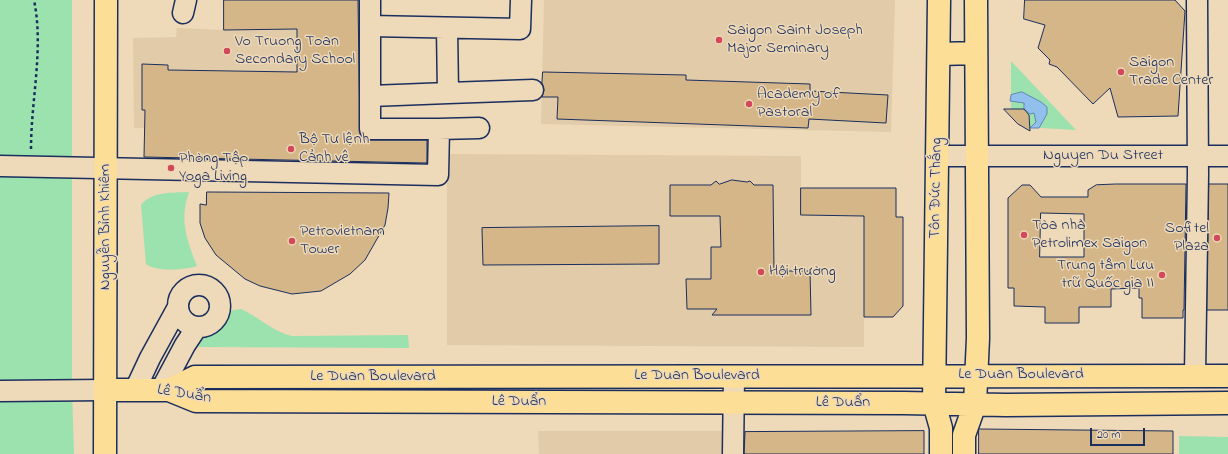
<!DOCTYPE html>
<html>
<head>
<meta charset="utf-8">
<style>
	body { margin:0 }
	#map { position:relative; width:1228px; height:454px; overflow:hidden; background:#eed9b8; font-family:"Indie Flower",sans-serif }
	canvas { display:block }
	.scale { position:absolute; left:1090px; top:428px; width:55px; height:18px; box-sizing:border-box; border:2px solid #1b2f5e; border-top:0; padding-left:5px; font-size:12px; line-height:14px; white-space:nowrap; color:#1b2f5e; -webkit-text-stroke:3px #eed9b8; paint-order:stroke }
</style>
</head>
<body>
<div id="map">
<canvas width="1228" height="454"></canvas>
<div class="scale">20 m</div>
</div>
<script>
const ctx = document.querySelector('canvas').getContext('2d');
ctx.lineJoin = 'round';
function paint(path, color) { ctx.fillStyle = color; ctx.fill(path, 'evenodd'); }
function trace(path, color, width, dash) { ctx.strokeStyle = color; ctx.lineWidth = width; ctx.lineCap = dash ? 'butt' : 'round'; ctx.setLineDash(dash || []); ctx.stroke(path); }
function label(font, color, halo, rows, align = 'center') {
  ctx.font = font + ' "Indie Flower",sans-serif'; ctx.lineWidth = 3; ctx.setLineDash([]); ctx.textBaseline = 'middle'; ctx.strokeStyle = halo; ctx.fillStyle = color; for (const [text, x, y, turn = 0] of rows) {
    ctx.save(); ctx.translate(x, y); ctx.rotate((+turn || 0) * Math.PI / 180); ctx.textAlign = isNaN(turn) ? turn : align; if (halo) ctx.strokeText(text, 0, 0); ctx.fillText(text, 0, 0); ctx.restore();
  }
}
const built = new Path2D(`
	M224,0H297L349,64L363,65L364,127L134,128L133,38L176,37L177,28L224,30Z
	M544,0H895L891,132L541,124Z
	M447,154L801,156V215L864,216V347L447,345Z
	M538,431H924V454H539Z`);
const green = new Path2D(`
	M0,0H72V390L74,454H0Z
	M1011,61L1076,130L1024,127L1012,115L1011,109Z
	M189,192C179,220 187,240 197,266C185,270 156,272 146,264L141,205C152,191 172,193 189,192Z
	M241,309C259,317 273,332 292,336L408,335L409,348L198,347L206,334L228,311Z
	M1179,436L1228,437V454H1179Z`);
const water = new Path2D(`
	M1022,92L1041,102L1047,107V114L1039,128H1030L1036,122L1034,113L1030,114L1024,109V103L1010,101L1011,95Z`);
const building = new Path2D(`
	M224,0H358L360,134L364,139L370,140H427V163L144,157L145,110H142V64L168,65V70L297,72V29L224,30Z
	M1025,0H1175L1185,11L1178,116L1118,117L1110,88L1093,104L1057,67L1049,64L1050,60L1038,48L1045,25L1024,19Z
	M543,72L686,75V80L810,84V91L888,95L886,123L809,119L808,128L557,119L558,97H542L544,90L542,83Z
	M1004,109H1024L1029,115L1030,131L1018,124Z
	M732,180L747,182L750,181L754,185H773L774,271H810L811,315H712L717,309H687L686,279H711V247H721L720,216H670V185H711L716,181L719,184Z
	M1116,184H1186L1184,310H1183V318H1142V298H1139V288L1111,289V307H1079V323H1045V307L1014,306V288H1008V198L1022,185H1030L1041,197H1088V190L1096,185ZM1041,213L1084,214V257H1040Z
	M1209,184H1228V310H1207Z
	M801,188H896V217H903V306L893,317H864V216L801,215Z
	M207,192L389,193L388,208L385,225L365,260L350,274L321,291L292,294L260,286L245,279L216,255L205,238L200,223V204L206,205Z
	M659,226V264L483,265L482,228Z
	M979,429L1173,431V454H979Z
	M924,431V454H744L745,432Z`);
const path = new Path2D(`
	M31,149C31,99 44,49 34,0`);
const minor = new Path2D(`
	M370,0V129H439
	M183,13L186,0
	M370,26L520,29L521,0
	M448,93L533,90
	M371,96L448,93L447,28
	M938,156H1228
	M0,166L438,175L439,129L479,128
	M178 306a21 21 0 1 1 42 0a21 21 0 1 1-42 0Z
	M1195,375L1198,174L1197,0
	M135,390L150,358L178,307
	M161,390L185,345L197,327
	M0,391L105,390
	M733,454L734,376`);
const major = new Path2D(`
	M939,0L934,403L941,428V454
	M939,54L976,53
	M105,390H169L196,401L904,403L1006,405L1228,403
	M169,390L195,377L1228,376
	M105,454L106,0
	M964,454V435L975,404L978,338L976,0`);
const markers = [
	[719,40,4,"#d1495b"],
	[227,51,4,"#d1495b"],
	[1121,72,4,"#d1495b"],
	[749,104,4,"#d1495b"],
	[291,149,4,"#d1495b"],
	[171,168,4,"#d1495b"],
	[1024,235,4,"#d1495b"],
	[1217,238,4,"#d1495b"],
	[292,241,4,"#d1495b"],
	[761,272,4,"#d1495b"],
	[1162,275,4,"#d1495b"]
];
const poiNames = [
	["Saigon Saint Joseph",727,31],
	["Major Seminary",727,49],
	["Vo Truong Toan",235,42],
	["Secondary School",235,60],
	["Saigon",1129,63],
	["Trade Center",1129,81],
	["Academy of",757,95],
	["Pastoral",757,113],
	["Bộ Tư lệnh",299,140],
	["Cảnh vệ",299,158],
	["Phòng Tập",179,159],
	["Yoga Living",179,177],
	["Tòa nhà",1032,226],
	["Petrolimex Saigon",1032,244],
	["Sofitel",1209,229,"right"],
	["Plaza",1209,247,"right"],
	["Petrovietnam",300,232],
	["Tower",300,250],
	["Trung tâm Lưu",1154,266,"right"],
	["trữ Quốc gia II",1154,284,"right"],
	["Hội trường",769,272]
];
const streetNames = [
	["Nguyen Du Street",1103,156],
	["Tôn Đức Thắng",937,188,-89],
	["Nguyễn Bỉnh Khiêm",106,227,-90],
	["Le Duan Boulevard",1021,375],
	["Le Duan Boulevard",697,376],
	["Le Duan Boulevard",373,377],
	["Lê Duẩn",184,395,9],
	["Lê Duẩn",519,402],
	["Lê Duẩn",843,403]
];
paint(built, '#e2cba8');
paint(green, '#9ce2af');
paint(water, '#92c0ec');
trace(water, '#6286b3', 1);
paint(building, '#d4b688');
trace(building, '#1b2f5e', 1);
trace(minor, '#1b2f5e', 23);
trace(major, '#1b2f5e', 25);
trace(path, '#1b2f5e', 2.5, [3, 3]);
trace(minor, '#eed9b8', 20);
trace(major, '#fdde96', 22);
for (const [x, y, r, color] of markers) { const dot = new Path2D(); dot.arc(x, y, r, 0, 2 * Math.PI); ctx.fillStyle = color; ctx.fill(dot); trace(dot, '#eed9b8', 1.5); }
label('16px', '#1b2f5e', '#eed9b8', poiNames, 'left');
label('16px', '#1b2f5e', '#eed9b8', streetNames);
</script>
</body>
</html>
